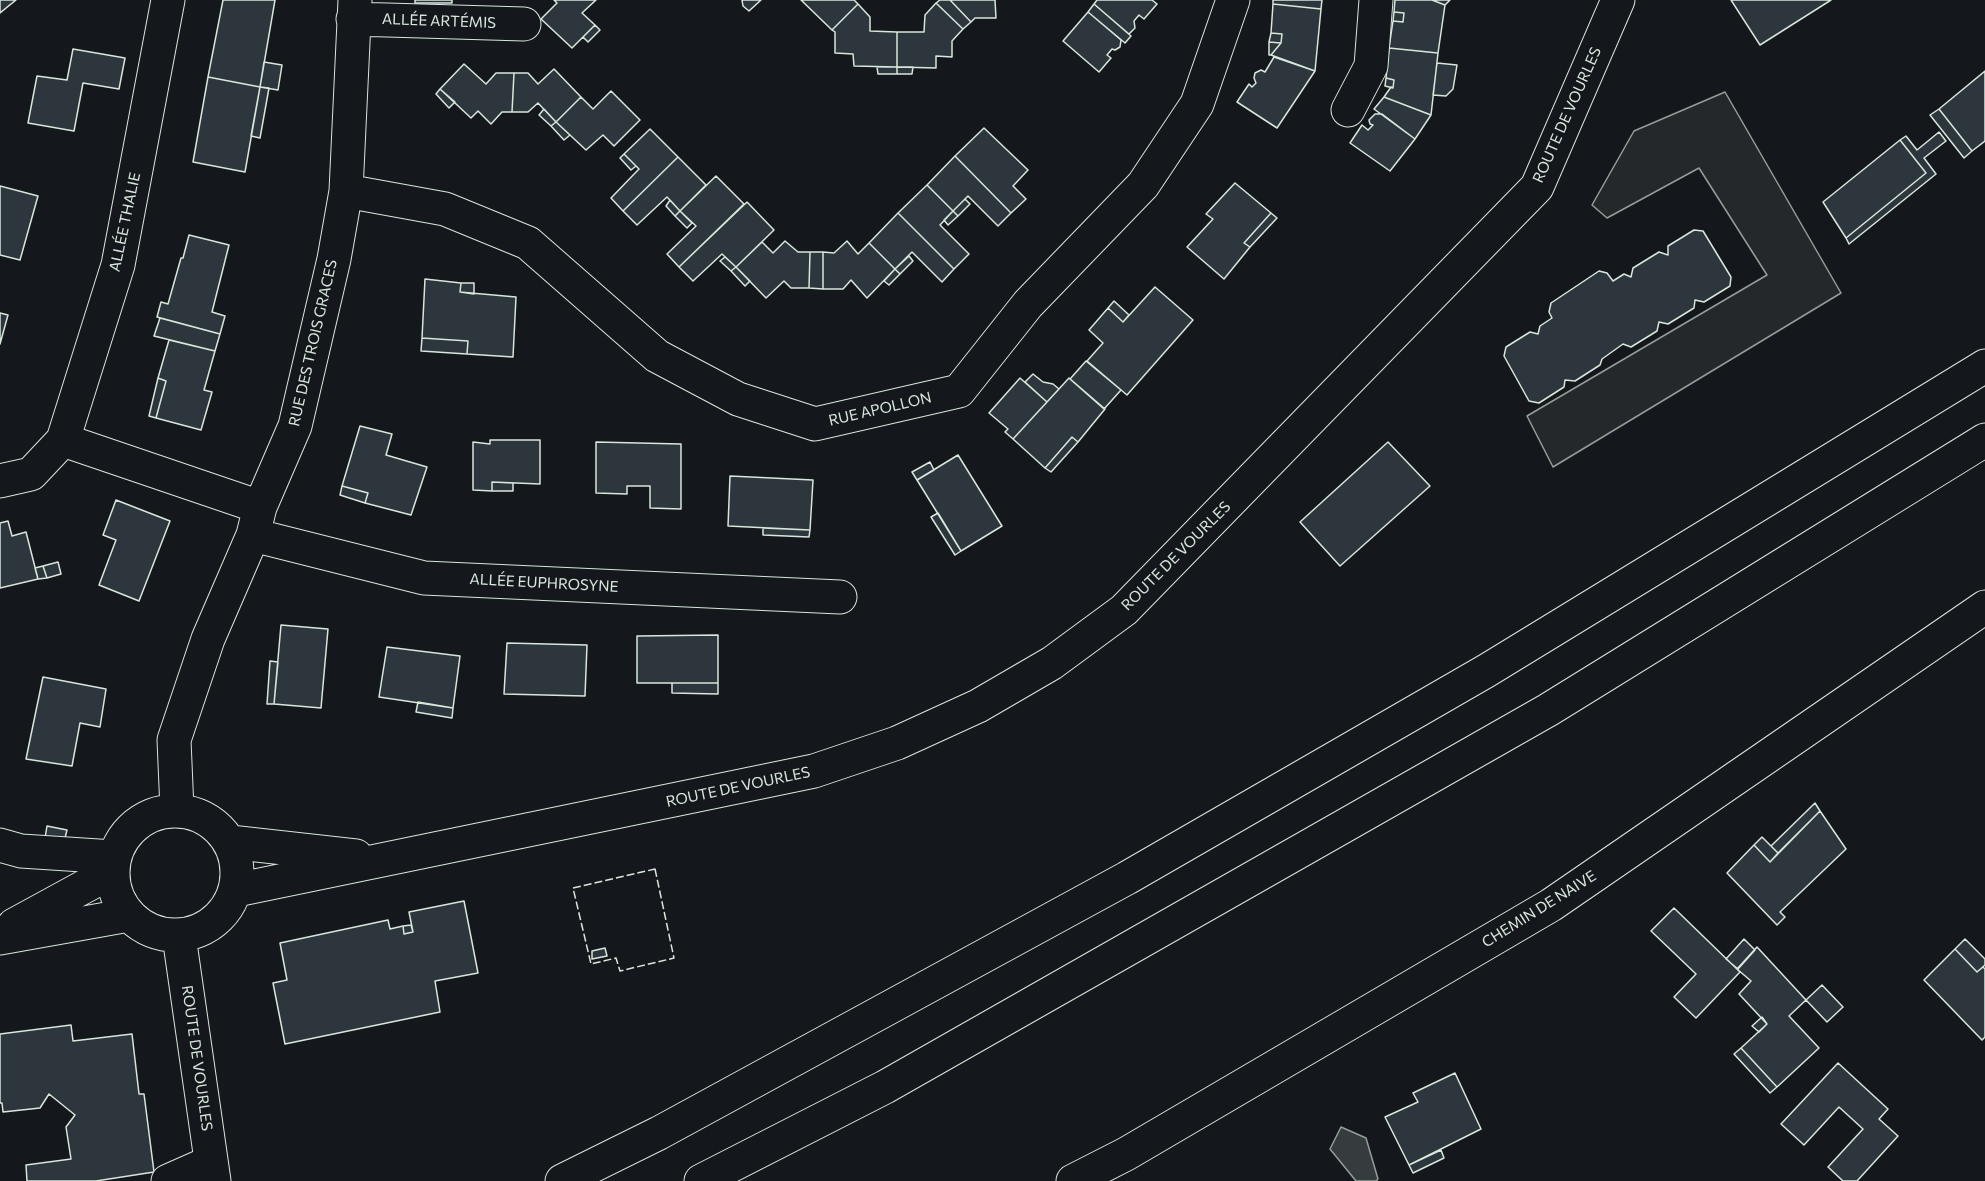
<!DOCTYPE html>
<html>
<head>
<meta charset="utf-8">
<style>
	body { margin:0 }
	canvas { display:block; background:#14181c }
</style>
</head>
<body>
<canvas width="1985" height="1181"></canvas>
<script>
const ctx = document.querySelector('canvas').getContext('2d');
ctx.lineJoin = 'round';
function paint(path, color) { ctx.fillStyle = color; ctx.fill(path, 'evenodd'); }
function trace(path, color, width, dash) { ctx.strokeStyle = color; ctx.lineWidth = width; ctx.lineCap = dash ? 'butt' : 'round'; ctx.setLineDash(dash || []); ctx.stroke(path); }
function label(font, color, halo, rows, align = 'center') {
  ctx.font = font + ' Commissioner,sans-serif'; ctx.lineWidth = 4.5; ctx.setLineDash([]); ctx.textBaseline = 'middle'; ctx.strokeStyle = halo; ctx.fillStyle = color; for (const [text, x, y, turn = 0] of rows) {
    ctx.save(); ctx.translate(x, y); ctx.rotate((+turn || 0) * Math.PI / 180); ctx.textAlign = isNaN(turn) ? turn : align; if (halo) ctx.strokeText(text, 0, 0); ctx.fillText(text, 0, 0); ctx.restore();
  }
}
const parking = new Path2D(`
	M1725,92L1841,293L1553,467L1527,416L1767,275L1699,168L1607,218L1592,205L1634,131Z`);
const water = new Path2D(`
	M1341,1127L1366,1138L1378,1179L1376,1181H1356L1330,1149Z`);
const building = new Path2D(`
	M0,0H16L0,13Z
	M223,0H275L260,87L208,77Z
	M415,0H452V3H415Z
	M554,0H596L582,13L595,25L572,48L541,19L557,3Z
	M742,0H761L749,11L743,6Z
	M801,0H854L858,4L832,30Z
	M940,0H950L971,22L963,29L936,3Z
	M950,0H995L996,18H975L971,22Z
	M1097,0H1152L1157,4L1144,19L1139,15L1134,21L1135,28L1129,34L1094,4Z
	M1273,0H1322L1321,9L1273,4Z
	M1395,0H1432L1445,5L1438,53L1389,48L1393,21L1403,22L1404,13L1394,12Z
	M1432,0H1450L1445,5Z
	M1731,0H1831L1760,45Z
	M936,3L963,29L952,41V57L936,56V68L897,67V32H924L925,15Z
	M858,4L870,17V31L897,32V67L854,66L853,54L835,53V32L832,30Z
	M1094,4L1131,36L1125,43L1088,12Z
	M1273,4L1321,9L1315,71L1271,55L1281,43L1282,34L1271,33Z
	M1088,12L1121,40L1120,47L1115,50L1112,49L1107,55L1111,58L1099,72L1063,41Z
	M1394,12L1404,13L1403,22L1393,21Z
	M595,25L600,30L588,42L583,37Z
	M1271,33L1282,34L1281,43L1269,42Z
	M1269,42L1281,43L1271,55H1269Z
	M1389,48L1438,53L1431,115L1384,97L1391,87L1393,88L1394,80L1386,78Z
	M73,49L125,58L119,89L83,83L74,131L28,123L37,76L67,80Z
	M1274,57L1315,71L1277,128L1237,102L1249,84L1252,87L1256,83L1254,78L1255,73L1261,70L1265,72Z
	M264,62L282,65L278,90L260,87Z
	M1437,63L1457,65L1453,89L1446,96L1433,95Z
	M464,64L486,84L496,73H514L512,112H502L491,124L478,111L471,118L440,89Z
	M877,67H897V74H878Z
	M897,67H913L912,74H897Z
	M554,69L581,97L556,122L538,103L528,112H512L514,73H528L538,84Z
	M1985,71V141L1972,151L1939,109Z
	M208,77L260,87L245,172L193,162Z
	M1386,78L1394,80L1393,88L1385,86Z
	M260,87L269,88L260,138L251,136Z
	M440,89L455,102L449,108L436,94Z
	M611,91L640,120L614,146L603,135L586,150L556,122L581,97L593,109Z
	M1384,97L1431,115L1415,139L1374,109Z
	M544,109L556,122L551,126L539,115Z
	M1939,109L1972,151L1964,158L1930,115Z
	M1375,114H1382L1415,139L1390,171L1350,143L1362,125L1368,130L1373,125L1370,124L1369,120Z
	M556,122L570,135L564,140L551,126Z
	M984,128L1028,170L1013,186L1026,199L1011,213L955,156Z
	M650,129L678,157L623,211L611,198L639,169L624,154Z
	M1939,132L1946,141L1924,158L1936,174L1849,244L1846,238L1926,173L1900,140L1906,136L1917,150Z
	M1900,140L1926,173L1846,238L1823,202Z
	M624,154L636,166L631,170L620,158Z
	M955,156L1011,213L998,226L968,196L953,211L927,185Z
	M678,157L706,185L680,211L667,197L637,225L623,211Z
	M716,176L744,204L679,267L667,254L696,226L680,211Z
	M1235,183L1271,213L1244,243L1250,247L1224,279L1187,247L1213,219L1206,214Z
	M927,185L953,211L940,225L969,254L954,269L898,213Z
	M0,186L38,196L20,260L0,255Z
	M965,199L970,204L958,216L953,211Z
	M670,200L680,211L675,216L666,206Z
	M747,202L774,230L736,267L722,254L693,281L679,267Z
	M680,211L692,223L687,228L675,216Z
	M953,211L958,216L948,225L944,220Z
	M898,213L954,269L942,282L912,252L895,269L869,243Z
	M1271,213L1277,218L1250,247L1244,243Z
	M1694,230L1703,231L1731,277L1730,286L1704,302L1695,300L1694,308L1668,324L1659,322L1657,331L1631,347L1623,344L1602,359L1600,365L1575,381L1565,380L1564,387L1539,403L1529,401L1504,356L1506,347L1530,332L1538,334L1540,326L1552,318L1549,312L1551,303L1599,271L1607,273L1613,281L1624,274L1631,277L1633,268L1659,252L1668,255V246Z
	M189,235L229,245L212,312L225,316L220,334L157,317L161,302L168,304L181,258H183Z
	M785,241L798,252H810L809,288H791L784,281L766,298L736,267L762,242L773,253Z
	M847,241L858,254L869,243L895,269L867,298L851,280L843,289H823V252L834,253Z
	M810,252H823V289L809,288Z
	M909,256L913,261L900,274L895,269Z
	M725,257L736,267L731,271L720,261Z
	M736,267L750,281L745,286L731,271Z
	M895,269L900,274L889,285L884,281Z
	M425,279L461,283L460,292L516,297L513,357L467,354L468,341L422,338Z
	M461,283H474V294L460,292Z
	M1155,287L1193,320L1127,395L1087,361L1103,343L1089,330L1108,308L1123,322Z
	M1114,301L1129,315L1123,322L1108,308Z
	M0,313L8,315L0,344Z
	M160,318L220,334L215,351L154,336Z
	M422,338L468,341L467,354L421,351Z
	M169,340L215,351L204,390L212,392L201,430L156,418L166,381L158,378Z
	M1086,361L1121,390L1104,409L1070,379Z
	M1033,374L1043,382L1053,384L1059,389L1047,402L1025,382Z
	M158,378L166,381L156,418L149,416Z
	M1020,378L1047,402L1013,439L1005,432L1008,429L989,413Z
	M1069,378L1105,409L1078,442L1072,437L1045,468L1013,439Z
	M360,426L392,434L386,455L427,467L411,515L365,503L368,493L342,486Z
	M1072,437L1078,442L1051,472L1045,468Z
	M490,440H540V484L492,482V491L473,490V442L490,444Z
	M596,442L681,444V509L650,508V486H627V494L596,493Z
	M1388,442L1430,486L1340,566L1300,522Z
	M958,455L1002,526L961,551L917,480Z
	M930,462L934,470L917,480L912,472Z
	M730,476L813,480L810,530L728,526Z
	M492,482L513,483V491H492Z
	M342,486L368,493L365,503L340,495Z
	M116,500L170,521L139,601L99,585L116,540L103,535Z
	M938,513L961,551L955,555L931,517Z
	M8,521L12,536L26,532L38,579L0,588V523Z
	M763,528L810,530L809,537L763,535Z
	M58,562L61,574L47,578L43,566Z
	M43,566L47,578L38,579L35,568Z
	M281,625L328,629L321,708L274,704Z
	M718,635V683H637V636Z
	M507,643L587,645L585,696L504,694Z
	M387,647L460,656L453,708L379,697Z
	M270,661L278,662L274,704H267Z
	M43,677L106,689L100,727L80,723L72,766L26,759Z
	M672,683H718V694L672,693Z
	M418,702L453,708L452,718L416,712Z
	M1815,803L1820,811L1778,853L1771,846Z
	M1820,811L1846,849L1780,912L1785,917L1777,925L1727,873L1754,845L1770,862Z
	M47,826L67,830L64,842L45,838Z
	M1762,837L1778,853L1770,862L1754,845Z
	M464,901L478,973L435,981L440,1012L285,1044L273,983L287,980L280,943L388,920L390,929L403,926L404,934L413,932L409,912Z
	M1674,908L1740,972L1696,1018L1674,997L1696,974L1651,931Z
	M411,925L413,932L404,934L403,926Z
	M1744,939L1755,950L1738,969L1726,959Z
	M1965,939L1985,959V965L1977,972L1955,949Z
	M1757,947L1806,1000L1789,1016L1819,1048L1777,1087L1741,1048L1767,1024L1739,994L1751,981L1737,969Z
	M605,948L607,956L592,959V951Z
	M1955,949L1977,972L1983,967L1985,969V1037L1982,1040L1924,980Z
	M1822,985L1843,1007L1827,1022L1806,1000Z
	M1762,1017L1767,1024L1759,1032L1752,1026Z
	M71,1025L73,1041L132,1034L139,1094H144L154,1172L96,1181H27L26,1165L71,1159L66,1127L75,1115L49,1094L40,1108L3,1112L2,1103H0V1034Z
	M1741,1048L1777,1087L1770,1093L1734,1054Z
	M1838,1063L1888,1109L1879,1119L1898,1136L1857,1181H1843L1828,1167L1863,1129L1839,1107L1804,1145L1781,1124Z
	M1455,1073L1481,1129L1409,1165L1385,1117L1418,1102L1413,1093Z
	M1441,1150L1444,1158L1413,1173L1409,1165Z`);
const street = new Path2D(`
	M353,19L524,24
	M1348,110L1371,66L1376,0
	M346,191L445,209L528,243L657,356L738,399L815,424L959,391L1028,304L1143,185L1197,104L1233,0
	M63,440L118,265L168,0
	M0,481L31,474L63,440L260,507
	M253,535L424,578L840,597
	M177,810L174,740L208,639L253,535L260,507L295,426L334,259L346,191L355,0
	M113 873a62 62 0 1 1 124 0a62 62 0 1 1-124 0Z
	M230,842L356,856
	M0,845L21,851L114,857
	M236,890L814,771L897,743L978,706L1052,663L1124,610L1537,187L1618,0
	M14,925L113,871
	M179,936L214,1181
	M0,938L129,915
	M168,1181L211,1162
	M1073,1181L1126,1154L1551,905L1985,607`);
const highway = new Path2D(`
	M562,1181L659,1133L1127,878L1486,671L1985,366
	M701,1181L885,1087L1548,710L1985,440`);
const fence = new Path2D(`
	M655,869L674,958L620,971L616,958L591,964L573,888Z`);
const streetNames = [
	["ALLÉE ARTÉMIS",439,21,2],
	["ROUTE DE VOURLES",1567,115,-66],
	["ALLÉE THALIE",125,222,-78],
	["RUE DES TROIS GRACES",313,343,-77],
	["RUE APOLLON",880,409,-13],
	["ROUTE DE VOURLES",1176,556,-45],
	["ALLÉE EUPHROSYNE",544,583,3],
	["ROUTE DE VOURLES",738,787,-12],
	["CHEMIN DE NAIVE",1539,909,-32],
	["ROUTE DE VOURLES",197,1058,82]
];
paint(parking, '#24282b');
trace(parking, '#939e99', 1.5);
paint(water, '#363b3e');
trace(water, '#939e99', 1.5);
paint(building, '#2c363c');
trace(building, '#d8e6dc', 1.5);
trace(street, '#d8e6dc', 35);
trace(highway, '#d8e6dc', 35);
trace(street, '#14181c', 33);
trace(highway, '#14181c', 33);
trace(fence, '#d8e6dc', 1.5, [8, 3]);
label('15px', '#d8e6dc', '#14181c', streetNames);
</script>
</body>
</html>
